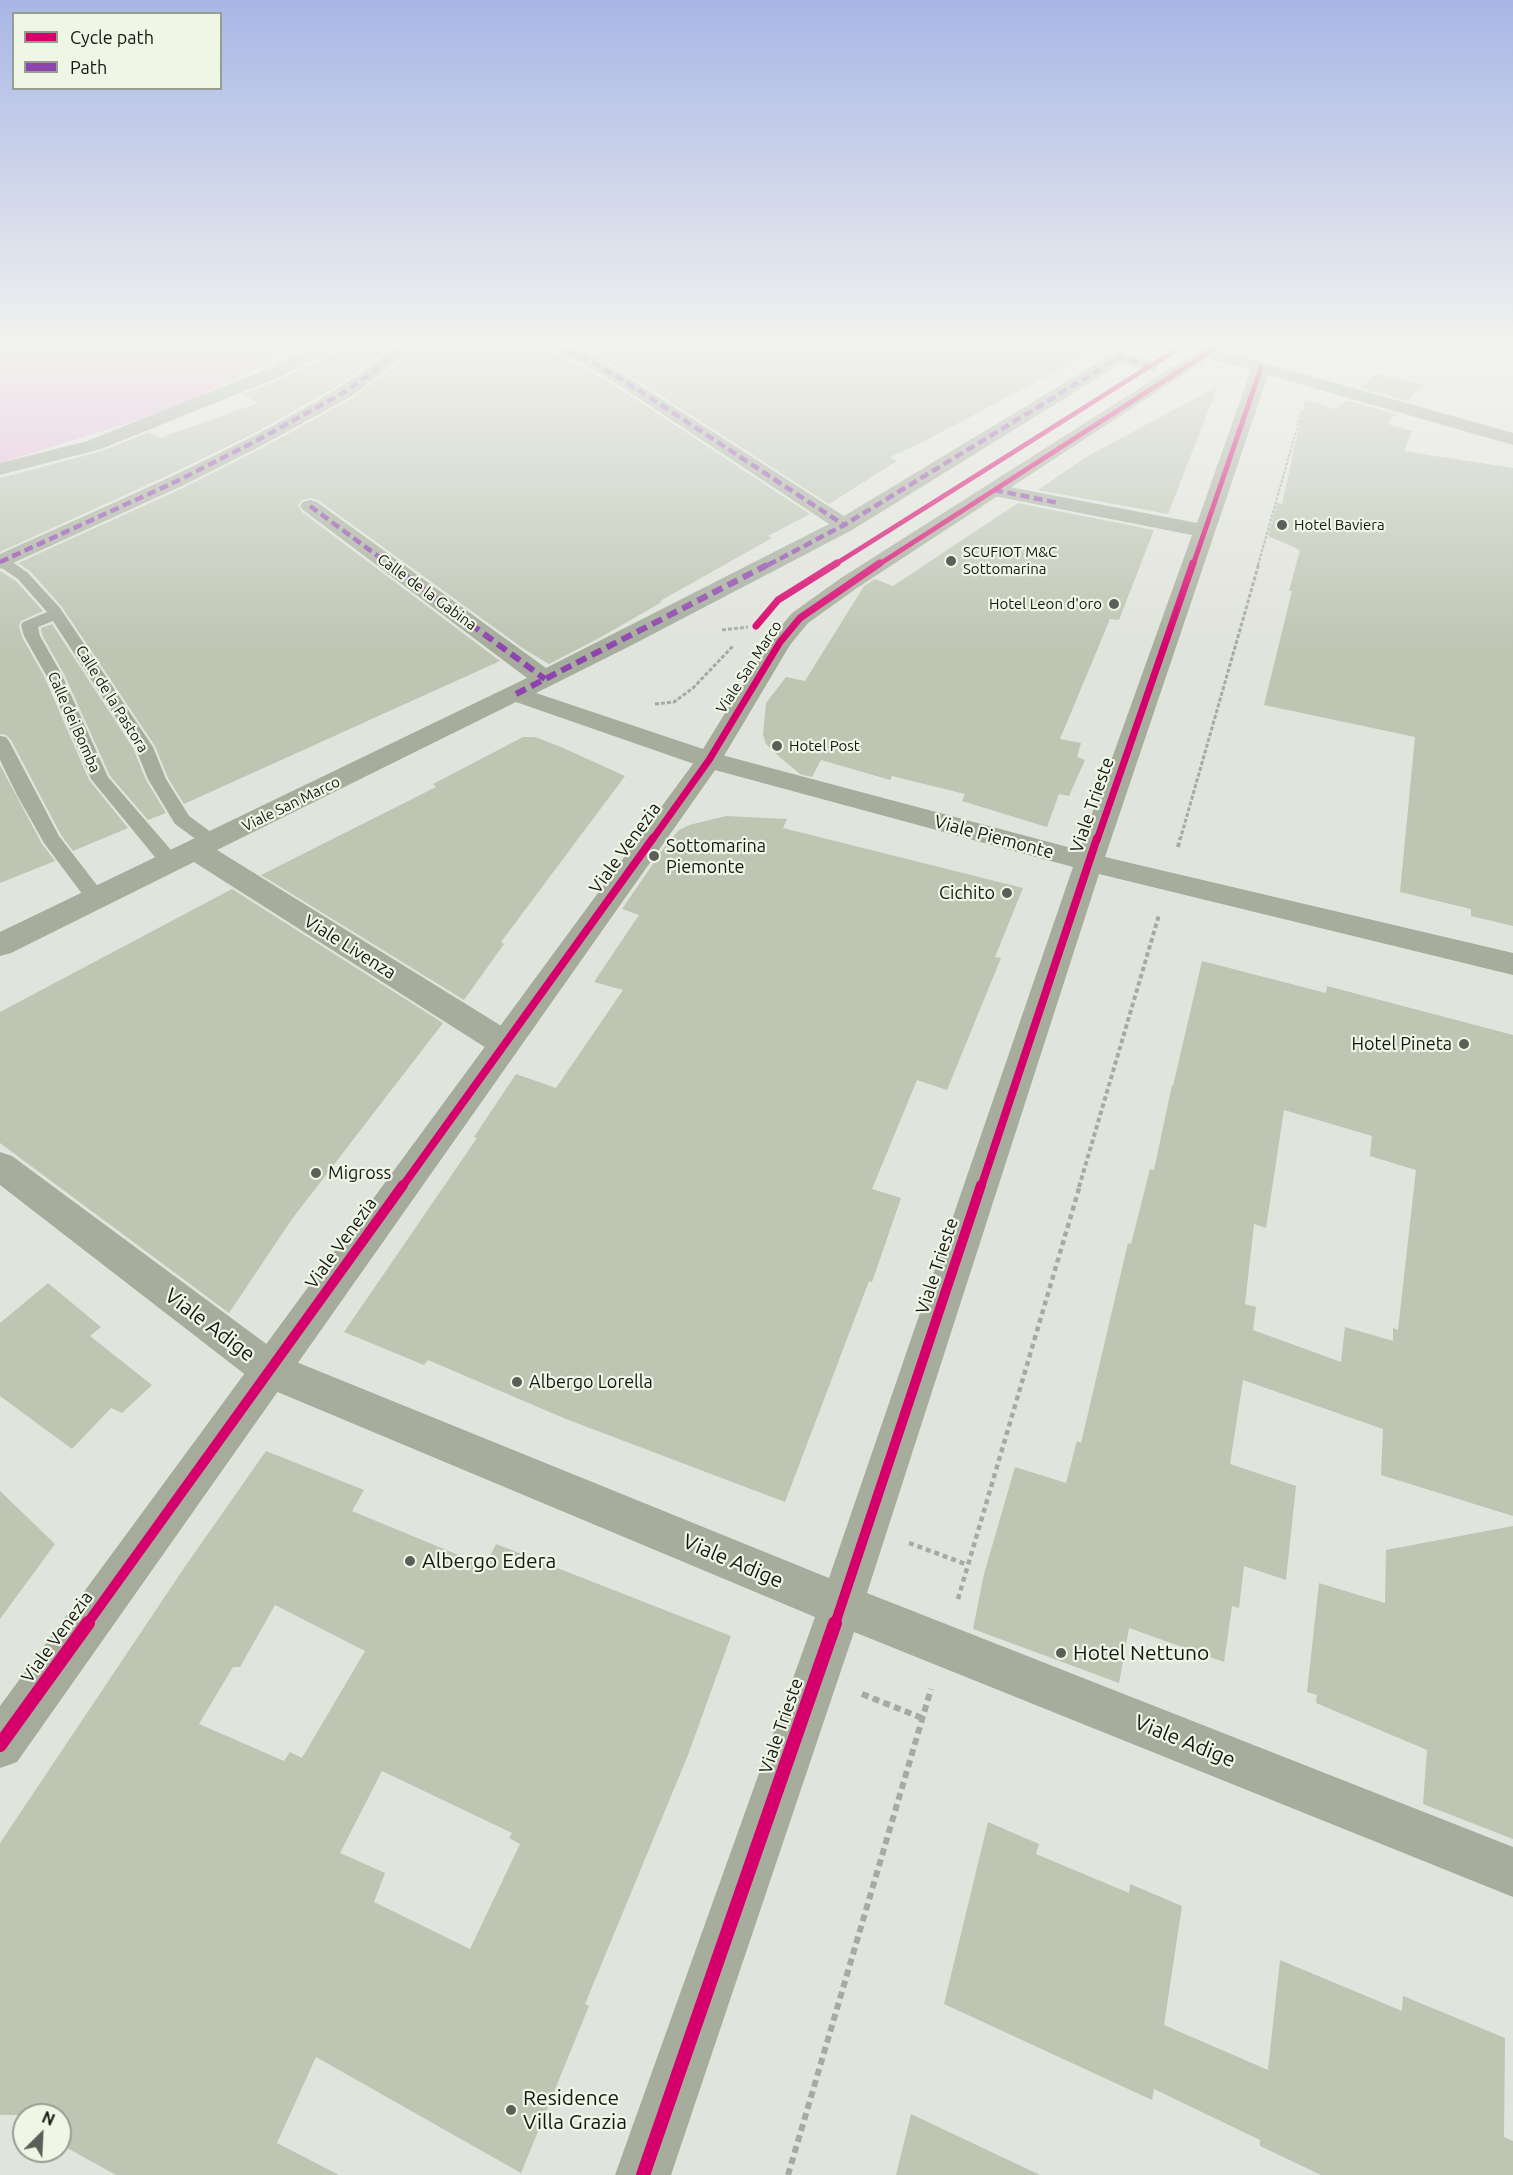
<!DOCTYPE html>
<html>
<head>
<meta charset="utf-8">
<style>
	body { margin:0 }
	#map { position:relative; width:1513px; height:2175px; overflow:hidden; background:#e1e4dc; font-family:Ubuntu,sans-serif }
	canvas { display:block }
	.legend { position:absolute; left:12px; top:12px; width:210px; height:78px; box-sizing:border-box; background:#eff6e6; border:2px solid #989d91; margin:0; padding:8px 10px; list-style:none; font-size:18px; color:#151712 }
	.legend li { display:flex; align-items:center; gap:12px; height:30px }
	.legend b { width:30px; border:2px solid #989d91 }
	.north { position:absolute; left:12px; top:2103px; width:60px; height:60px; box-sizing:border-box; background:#eff6e6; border:2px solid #989d91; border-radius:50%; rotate:24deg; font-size:16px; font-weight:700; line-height:24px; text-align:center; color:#151712 }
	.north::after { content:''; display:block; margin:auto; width:21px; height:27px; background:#5c5f59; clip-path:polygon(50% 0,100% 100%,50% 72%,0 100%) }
</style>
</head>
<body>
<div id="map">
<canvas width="1513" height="2175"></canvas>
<ul class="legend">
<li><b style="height:8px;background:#d6006c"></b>Cycle path</li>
<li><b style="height:8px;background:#8e44ad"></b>Path</li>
</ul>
<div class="north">N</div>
</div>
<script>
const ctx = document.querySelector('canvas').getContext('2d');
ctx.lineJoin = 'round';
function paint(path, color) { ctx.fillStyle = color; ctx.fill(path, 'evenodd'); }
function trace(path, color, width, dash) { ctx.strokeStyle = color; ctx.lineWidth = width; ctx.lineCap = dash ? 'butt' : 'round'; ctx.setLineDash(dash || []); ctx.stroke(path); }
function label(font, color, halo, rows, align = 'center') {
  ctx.font = font + ' Ubuntu,sans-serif'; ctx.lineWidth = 4.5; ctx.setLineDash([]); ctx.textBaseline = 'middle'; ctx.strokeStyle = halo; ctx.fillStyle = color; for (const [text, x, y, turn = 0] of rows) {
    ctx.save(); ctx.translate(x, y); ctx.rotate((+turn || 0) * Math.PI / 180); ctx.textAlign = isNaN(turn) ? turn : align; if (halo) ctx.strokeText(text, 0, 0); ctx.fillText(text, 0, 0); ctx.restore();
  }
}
const water = new Path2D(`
	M0,346H302L173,409L0,463Z`);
const building = new Path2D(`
	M342,346H393L336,387L255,433L171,474L0,552V478L102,451L149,432L160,438L258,403L243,394L283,378L335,352Z
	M419,346H544L548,352L579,364L616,386L810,514L768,536L772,538L660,601L662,602L601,637L549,664L524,649L318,500L311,498L302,500L298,506L302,512L500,661L184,804L168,778L155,746L62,607L30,571L18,563L185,487L262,448L353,398Z
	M576,346H1104L917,445L890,457L897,461L829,504L593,352Z
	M1376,374L1424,384L1408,401L1360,388Z
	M1218,386L1168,514L1038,490L1086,457Z
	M1305,400L1336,409L1346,400L1396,414L1387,424L1412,431L1404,451L1513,468V926L1471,916V909L1400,892L1415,737L1264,705L1292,591H1289L1300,550L1268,536L1277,503L1282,504Z
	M1018,503L1154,530L1119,620L1110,619L1060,739L1081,743L1077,757L1085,760L1069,796L1059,794L1047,827L962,801L965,794L892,776L890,780L821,760L812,777L800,774L775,753L766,744L763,735L766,703L786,677L805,681L864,586L875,579L893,586Z
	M0,571L16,581L43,611L21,621L19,626L22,637L44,676L89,780L128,828L73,851L61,835L11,740L6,735L0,734Z
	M52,624L133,748L146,780L166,813L148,820L110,776L64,674L42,635L41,628Z
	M523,737H535L561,747L625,776L501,942L504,944L464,1000L261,875L436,787L433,784Z
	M0,765L42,844L55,861L0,883Z
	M726,816L787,819L783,828L1023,888L995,957L1001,958L947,1090L917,1080L872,1189L901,1198L872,1282L869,1281L785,1502L566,1419L428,1360L424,1365L344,1332L477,1138L474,1137L516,1074L556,1088L623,990L594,982L639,915L622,909L668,842L679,830L689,825Z
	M232,889L443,1023L292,1219L229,1313L0,1143V1012Z
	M1202,961L1326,993L1327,986L1513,1035V1516L1381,1475L1383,1429L1243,1380L1230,1464L1296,1486L1286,1580L1244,1566L1239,1608L1232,1606L1224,1662L1129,1628L1119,1683L973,1629L984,1574L1015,1467L1066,1483L1077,1441L1081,1443L1128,1243L1131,1244L1150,1169L1154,1170L1172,1085L1173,1086ZM1284,1110L1372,1136L1370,1156L1416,1170L1398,1330L1393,1328V1341L1345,1327L1341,1362L1253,1330L1256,1307L1245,1304L1254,1224L1266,1228Z
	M48,1283L101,1327L90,1336L152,1385L122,1413L111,1408L72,1449L0,1396V1323Z
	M266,1451L364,1490L352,1511L485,1566L496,1544L731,1636L688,1755L585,2004L589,2006L521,2173L316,2057L277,2143L339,2175H116L60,2144V2115H0V1843L184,1568ZM275,1605L365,1651L302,1758L290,1752L284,1761L199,1724L233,1667H240ZM382,1771L512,1833L509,1838L520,1844L470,1949L374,1902L385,1873L340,1853Z
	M0,1491L55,1544L0,1619Z
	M1513,1526V1839L1423,1804L1427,1750L1316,1703L1317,1695L1307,1692L1319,1583L1385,1603L1386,1550Z
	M988,1822L1039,1844L1036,1854L1129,1893L1130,1884L1182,1906L1164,2025L1268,2070L1280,1960L1402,2011L1403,1996L1505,2038L1504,2137L1513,2141V2175H1321L1260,2146V2140L1154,2089L1152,2100L944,2004Z
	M911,2114L1040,2175H896Z`);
const pathFar4 = new Path2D(`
	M0,351L15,346
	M1258,565L1302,410`);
const pathFar3 = new Path2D(`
	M722,630L748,627
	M655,704L674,702L693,688L733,646
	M1180,840L1259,563`);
const pathFar2 = new Path2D(`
	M1178,847L1180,838
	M1079,1187L1159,915`);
const pathFar1 = new Path2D(`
	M909,1543L968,1565
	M958,1599L1080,1185`);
const path = new Path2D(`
	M862,1694L922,1718
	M788,2175L931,1689`);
const lane = new Path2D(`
	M0,557L7,558L28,573L60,608L153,747L166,779L189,816L219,838L221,842L219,846L212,848L205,846L175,824L148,779L135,747L53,621L38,627L40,636L62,675L108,777L177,857L180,862L177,867L170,868L163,867L91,779L46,675L24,636L21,625L23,622L47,612L18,579L0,567Z
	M0,736L6,737L9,741L59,836L103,893L106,898L103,903L96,905L89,903L44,843L17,795L0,760Z`);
const street = new Path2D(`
	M315,346H337L334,350L282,376L101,449L0,475V463L87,441L270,368Z
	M397,346H417L352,396L261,446L184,485L0,569V554C114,502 231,454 337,389C358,376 377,360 397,346Z
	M546,346H570L592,354L844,516L1114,353L1120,352L1155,362L1158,366L1155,370L1149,371L1122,363L852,530L634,644L536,693L718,754L1079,850L1192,535L994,496L987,494L984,490L987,486L994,484L1197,523L1251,370L1201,356L1198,352L1201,348L1207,347L1513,433V445L1268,375L1105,857L1513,953V975L1099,874L867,1593L1513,1847V1897L854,1632L671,2175H615L815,1617L256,1383L0,1185V1152L12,1156L284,1357L829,1578L1073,867L700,766L516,702L217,850L516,1035L521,1044L516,1053L505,1056L494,1053L194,862L11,953L0,956V932L527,678L303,510L300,506L303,502L310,500L317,502L546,668L829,524L617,384L580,362L549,350Z`);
const secondary = new Path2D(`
	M1206,346H1227L857,588L808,623L790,645L718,766L17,1762L0,1768V1706L698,757L772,637L792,613L841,578Z`);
const quietFar1 = new Path2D(`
	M555,346L586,358L623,380L844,525
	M994,490L1059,503
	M310,506L390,565
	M0,562L177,481L254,442L345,392L408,346
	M768,565L844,525L1120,357L1149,366`);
const quiet = new Path2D(`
	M388,563L545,679
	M516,694L771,563`);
const cyclewayFar4 = new Path2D(`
	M834,565L1182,346
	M878,565L1218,346
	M1193,565L1261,368`);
const cyclewayFar3 = new Path2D(`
	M756,626L778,600L837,563
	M652,840L709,760L780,642L800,618L880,563
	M1097,840L1193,563`);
const cyclewayFar2 = new Path2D(`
	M402,1187L653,838
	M981,1187L1097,838`);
const cyclewayFar1 = new Path2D(`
	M87,1624L403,1185
	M835,1624L981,1185`);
const cycleway = new Path2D(`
	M0,1745L88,1623
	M643,2175L835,1623`);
const markers = [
	[1282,525,6,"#5c5f59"],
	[951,561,6,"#5c5f59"],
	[1114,604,6,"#5c5f59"],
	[777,746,6,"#5c5f59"],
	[654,856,6,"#5c5f59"],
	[1007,893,6,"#5c5f59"],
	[1464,1044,6,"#5c5f59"],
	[316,1173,6,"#5c5f59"],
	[517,1382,6,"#5c5f59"],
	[410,1561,6,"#5c5f59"],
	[1061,1653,6,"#5c5f59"],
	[511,2110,6,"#5c5f59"]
];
const farPoinames = [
	["Hotel Baviera",1294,525],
	["SCUFIOT M&C",963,552],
	["Sottomarina",963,569],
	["Hotel Leon d'oro",1102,604,"right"],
	["Hotel Post",789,746]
];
const farStreetnames = [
	["Calle de la Gabina",427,592,36],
	["Viale San Marco",749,667,-57],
	["Calle de la Pastora",112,699,58],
	["Calle dei Bomba",74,722,66],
	["Viale San Marco",291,804,-26]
];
const streetNames = [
	["Viale Trieste",1092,805,-71],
	["Viale Piemonte",994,837,15],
	["Viale Venezia",625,848,-54],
	["Viale Livenza",350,947,32],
	["Viale Venezia",341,1243,-54],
	["Viale Trieste",937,1266,-72],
	["Viale Venezia",57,1637,-54],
	["Viale Trieste",781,1726,-71]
];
const poiNames = [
	["Sottomarina",666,846],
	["Piemonte",666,867],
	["Cichito",995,893,"right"],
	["Hotel Pineta",1452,1044,"right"],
	["Migross",328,1173],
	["Albergo Lorella",529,1382]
];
const nearStreetnames = [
	["Viale Adige",210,1325,37],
	["Viale Adige",733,1561,23],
	["Viale Adige",1185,1741,22]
];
const nearPoinames = [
	["Albergo Edera",422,1561],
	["Hotel Nettuno",1073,1653],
	["Residence",523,2098],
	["Villa Grazia",523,2122]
];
paint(water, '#e8b9e0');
paint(building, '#bec5b3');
trace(pathFar4, '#a6aba0', 2, [3, 1.5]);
trace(pathFar3, '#a6aba0', 3, [4, 2]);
trace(pathFar2, '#a6aba0', 4, [4.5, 3]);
trace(pathFar1, '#a6aba0', 4.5, [5, 4]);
trace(path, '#a6aba0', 6, [7, 4.5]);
paint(lane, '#a6ad9d');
paint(street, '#a6ad9d');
paint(secondary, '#a5ac9b');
trace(quietFar1, '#8e44ad', 4.5, [9, 4.5]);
trace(quiet, '#8e44ad', 6, [11, 6]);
trace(cyclewayFar4, '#d6006c', 5);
trace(cyclewayFar3, '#d6006c', 7);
trace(cyclewayFar2, '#d6006c', 8);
trace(cyclewayFar1, '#d6006c', 10);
trace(cycleway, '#d6006c', 14);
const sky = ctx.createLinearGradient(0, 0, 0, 650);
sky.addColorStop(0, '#a8b6e5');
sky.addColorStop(0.53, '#f2f3ef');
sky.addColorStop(1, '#f2f3ef00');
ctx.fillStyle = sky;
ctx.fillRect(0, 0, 1513, 650);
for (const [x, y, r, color] of markers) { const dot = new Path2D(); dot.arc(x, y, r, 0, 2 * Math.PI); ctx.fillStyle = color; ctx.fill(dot); trace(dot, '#eff6e6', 2); }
label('15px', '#151712', '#eff6e6', farPoinames, 'left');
label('15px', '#151712', '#eff6e6', farStreetnames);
label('18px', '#151712', '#eff6e6', streetNames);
label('18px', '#151712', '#eff6e6', poiNames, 'left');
label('21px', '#151712', '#eff6e6', nearStreetnames);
label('21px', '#151712', '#eff6e6', nearPoinames, 'left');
</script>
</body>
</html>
